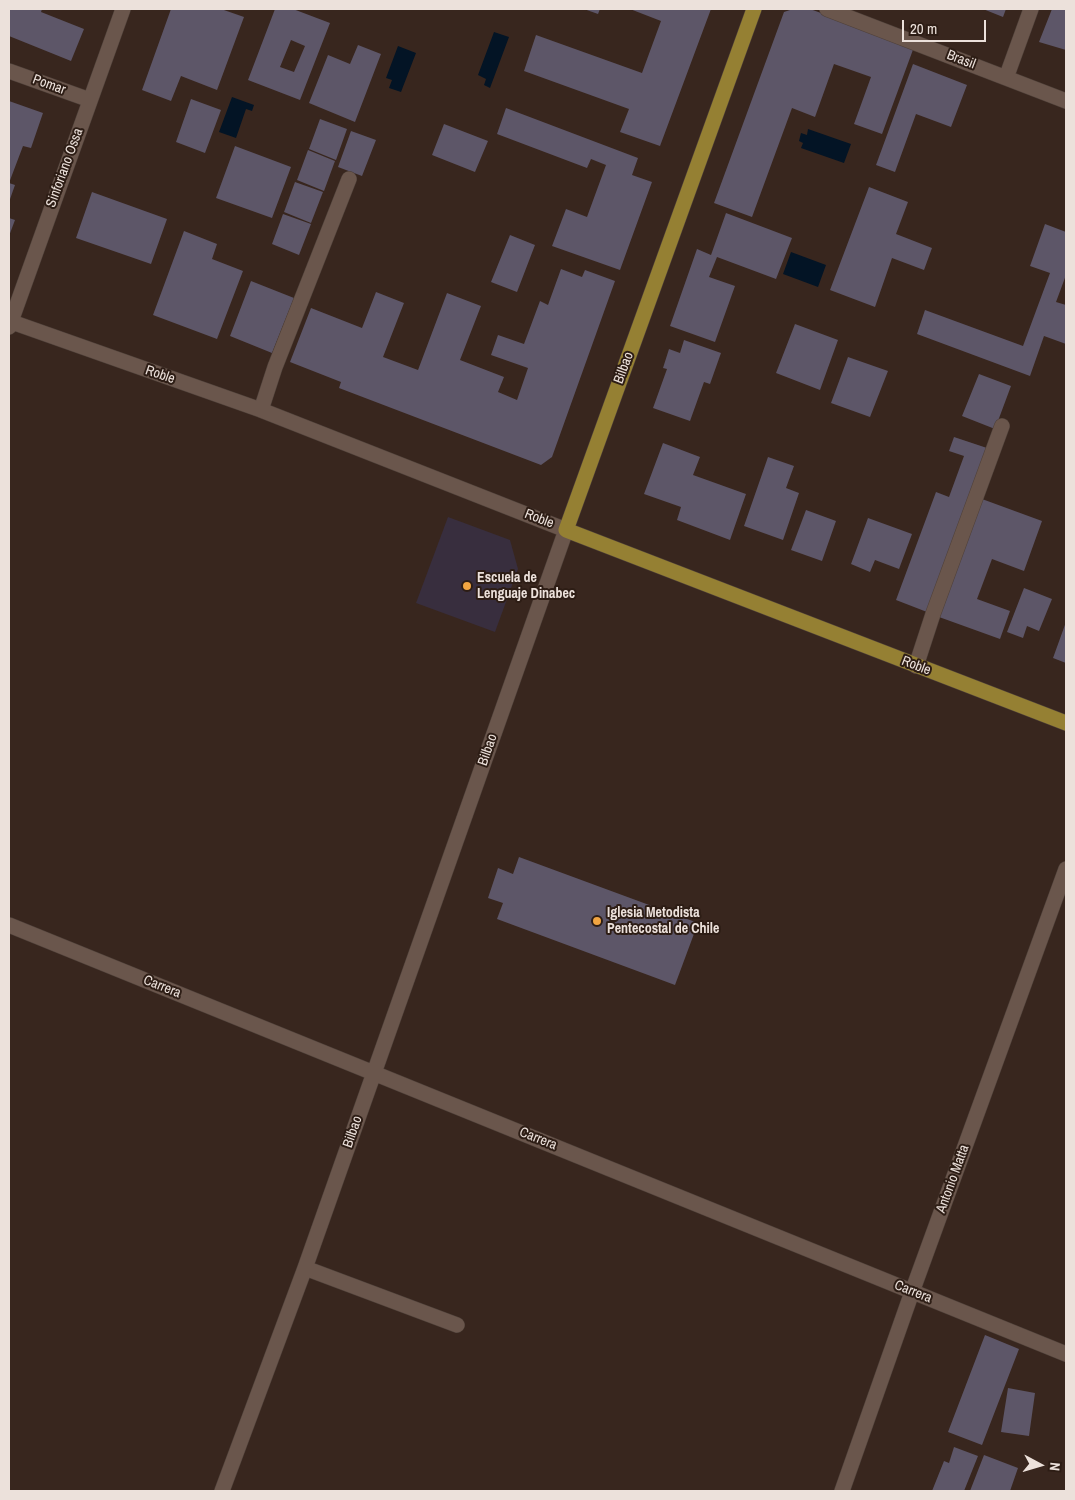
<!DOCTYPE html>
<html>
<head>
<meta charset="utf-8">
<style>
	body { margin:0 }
	#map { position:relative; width:1075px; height:1500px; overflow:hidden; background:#38261e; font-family:"Archivo Narrow",sans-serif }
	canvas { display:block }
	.frame { position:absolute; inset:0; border:10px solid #ece1db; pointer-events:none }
	.north { position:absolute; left:1015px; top:1440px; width:50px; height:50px; -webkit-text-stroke:4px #2d1d15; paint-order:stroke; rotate:96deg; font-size:14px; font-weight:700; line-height:20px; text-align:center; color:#ece1db }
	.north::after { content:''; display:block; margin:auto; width:18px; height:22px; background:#ece1db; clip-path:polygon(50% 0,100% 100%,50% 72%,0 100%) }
	.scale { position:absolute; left:902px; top:20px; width:84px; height:22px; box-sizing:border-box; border:2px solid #ece1db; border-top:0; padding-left:6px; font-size:15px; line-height:18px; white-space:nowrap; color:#ece1db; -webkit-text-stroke:4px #2d1d15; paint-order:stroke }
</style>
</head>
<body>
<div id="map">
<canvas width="1075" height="1500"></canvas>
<div class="frame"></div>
<div class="north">N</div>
<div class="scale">20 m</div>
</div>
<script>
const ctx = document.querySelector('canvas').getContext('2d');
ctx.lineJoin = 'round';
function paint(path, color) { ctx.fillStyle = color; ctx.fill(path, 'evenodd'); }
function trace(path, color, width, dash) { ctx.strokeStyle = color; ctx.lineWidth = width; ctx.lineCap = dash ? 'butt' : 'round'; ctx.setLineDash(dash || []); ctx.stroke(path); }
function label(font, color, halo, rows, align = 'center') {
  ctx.font = font + ' "Archivo Narrow",sans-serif'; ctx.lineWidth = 4; ctx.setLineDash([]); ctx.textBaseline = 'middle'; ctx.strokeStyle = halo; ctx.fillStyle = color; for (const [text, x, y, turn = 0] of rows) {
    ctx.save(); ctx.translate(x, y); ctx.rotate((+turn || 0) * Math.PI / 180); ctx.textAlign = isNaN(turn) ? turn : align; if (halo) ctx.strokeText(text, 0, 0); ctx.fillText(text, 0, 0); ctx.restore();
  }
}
const education = new Path2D(`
	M448,517L510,540L518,569L495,632L416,603Z`);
const water = new Path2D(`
	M494,32L509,37L490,88L484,85L486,79L478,75Z
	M398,46L416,53L401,92L389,88L392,80L386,78Z
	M232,97L254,105L252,111L246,109L236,138L219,132Z
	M808,129L851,144L844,163L801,148L803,143L799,141L801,133L807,135Z
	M791,252L826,265L818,287L783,274Z`);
const building = new Path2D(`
	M9,9H42L41,12L84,29L71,61L9,36Z
	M171,9H221L244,17L217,90L181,76L171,101L142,90Z
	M275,9H293L330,23L300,100L248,80ZM291,40L305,46L294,72L280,67Z
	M584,9H600L598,14Z
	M630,9H711L660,146L620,132L629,109L524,71L536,35L642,73L661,21Z
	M793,9H810L914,47L882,134L854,124L871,77L834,64L815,117L792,108L752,217L714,203L784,12Z
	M983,9H1006L1003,17Z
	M1052,9H1066V50L1039,42Z
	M358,45L381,54L355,122L309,103L328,55L350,64Z
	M913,64L967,85L951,127L916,114L895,172L876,165Z
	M191,99L221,110L205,153L176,142Z
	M9,101L43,113L31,148L23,146L9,183L15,185L9,202Z
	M506,108L638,158L632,175L652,182L620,270L552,246L566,209L587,217L606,165L591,159L587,168L497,134Z
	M320,119L347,129L336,160L309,149Z
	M444,124L488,141L475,172L432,155Z
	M351,131L376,140L362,176L338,167Z
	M235,146L291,167L272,218L216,198Z
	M308,150L335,161L324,191L297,180Z
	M295,182L323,192L311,223L284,212Z
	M869,187L908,202L896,234L932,248L924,270L892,258L875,307L830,290Z
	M92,192L167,219L151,264L76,238Z
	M726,213L792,238L776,279L717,257L709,277L735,286L715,342L670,326L697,249L711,255Z
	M283,214L311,224L299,255L272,244Z
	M9,218L15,220L9,236Z
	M1045,224L1066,232V275L1056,302L1066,305V344L1044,336L1030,376L917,334L925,310L1023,346L1050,273L1030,266Z
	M184,231L217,244L212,259L243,271L217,339L153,315Z
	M510,235L535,245L517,292L491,282Z
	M561,269L582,277L585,270L615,281L552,457L541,465L339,388L341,382L290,362L311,308L362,328L376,292L404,303L383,357L418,370L447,293L481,306L460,360L504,377L498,392L517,400L528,368L491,355L498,335L524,344L540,301L548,305Z
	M251,281L294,298L272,353L230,336Z
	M795,324L838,340L820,390L776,373Z
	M684,340L721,353L710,384L704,382L690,421L653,408L667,369L663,368L669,349L680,353Z
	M848,357L888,371L870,417L831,403Z
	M979,374L1011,386L995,429L962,416Z
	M954,437L987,448L927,612L896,600L936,492L949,497L964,456L949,451Z
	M663,443L700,457L693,475L746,494L730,540L677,520L681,507L644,494Z
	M768,457L794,466L786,488L799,493L783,540L744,526Z
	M982,499L1042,521L1024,571L992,559L977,599L1010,611L1000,639L939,617Z
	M806,510L836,521L822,561L791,550Z
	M868,518L912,534L899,569L875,560L870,572L851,564Z
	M1024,588L1052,599L1039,631L1027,626L1023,638L1007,632Z
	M1066,622V663L1053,658Z
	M519,857L698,923L675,985L497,919L503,903L488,898L498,868L513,874Z
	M985,1335L1019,1349L982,1445L948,1432Z
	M1008,1388L1035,1393L1029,1436L1001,1432Z
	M954,1447L978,1456L964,1491H932L944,1461L949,1463Z
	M984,1455L1018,1468L1010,1491H970Z`);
const minor = new Path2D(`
	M827,9L1066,101
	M9,71L90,100
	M1006,78L1031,9
	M9,321L261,410L566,530L305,1268L222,1491
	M9,327L123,9
	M261,410L275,367L349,179
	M916,666L933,614L1002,426
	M9,925L1066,1354
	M305,1268L457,1325
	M842,1491L912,1292L1066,869`);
const major = new Path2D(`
	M754,9L566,530L1066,723`);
const markers = [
	[467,586,5,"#f2a541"],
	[597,921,5,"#f2a541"]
];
const streetNames = [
	["Brasil",961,60,21],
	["Pomar",49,85,20],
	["Sinforiano Ossa",65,168,-70],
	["Bilbao",624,368,-70],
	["Roble",160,375,19],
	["Roble",539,519,21],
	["Roble",916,666,21],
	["Bilbao",488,750,-71],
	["Carrera",162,987,22],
	["Bilbao",353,1132,-71],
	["Carrera",538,1139,22],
	["Antonio Matta",953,1179,-70],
	["Carrera",913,1292,22]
];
const poiNames = [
	["Escuela de",477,578],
	["Lenguaje Dinabec",477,594],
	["Iglesia Metodista",607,913],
	["Pentecostal de Chile",607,929]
];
paint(education, '#382e3e');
paint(water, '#031425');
paint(building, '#5d5668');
trace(minor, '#4f413a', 16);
trace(major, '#4f413a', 16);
trace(minor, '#6a564c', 15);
trace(major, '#958033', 15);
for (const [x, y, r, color] of markers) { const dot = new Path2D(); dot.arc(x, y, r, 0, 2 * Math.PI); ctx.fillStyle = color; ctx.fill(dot); trace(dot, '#2d1d15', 2); }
label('14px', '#ece1db', '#2d1d15', streetNames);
label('bold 14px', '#ece1db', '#2d1d15', poiNames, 'left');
</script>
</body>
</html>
